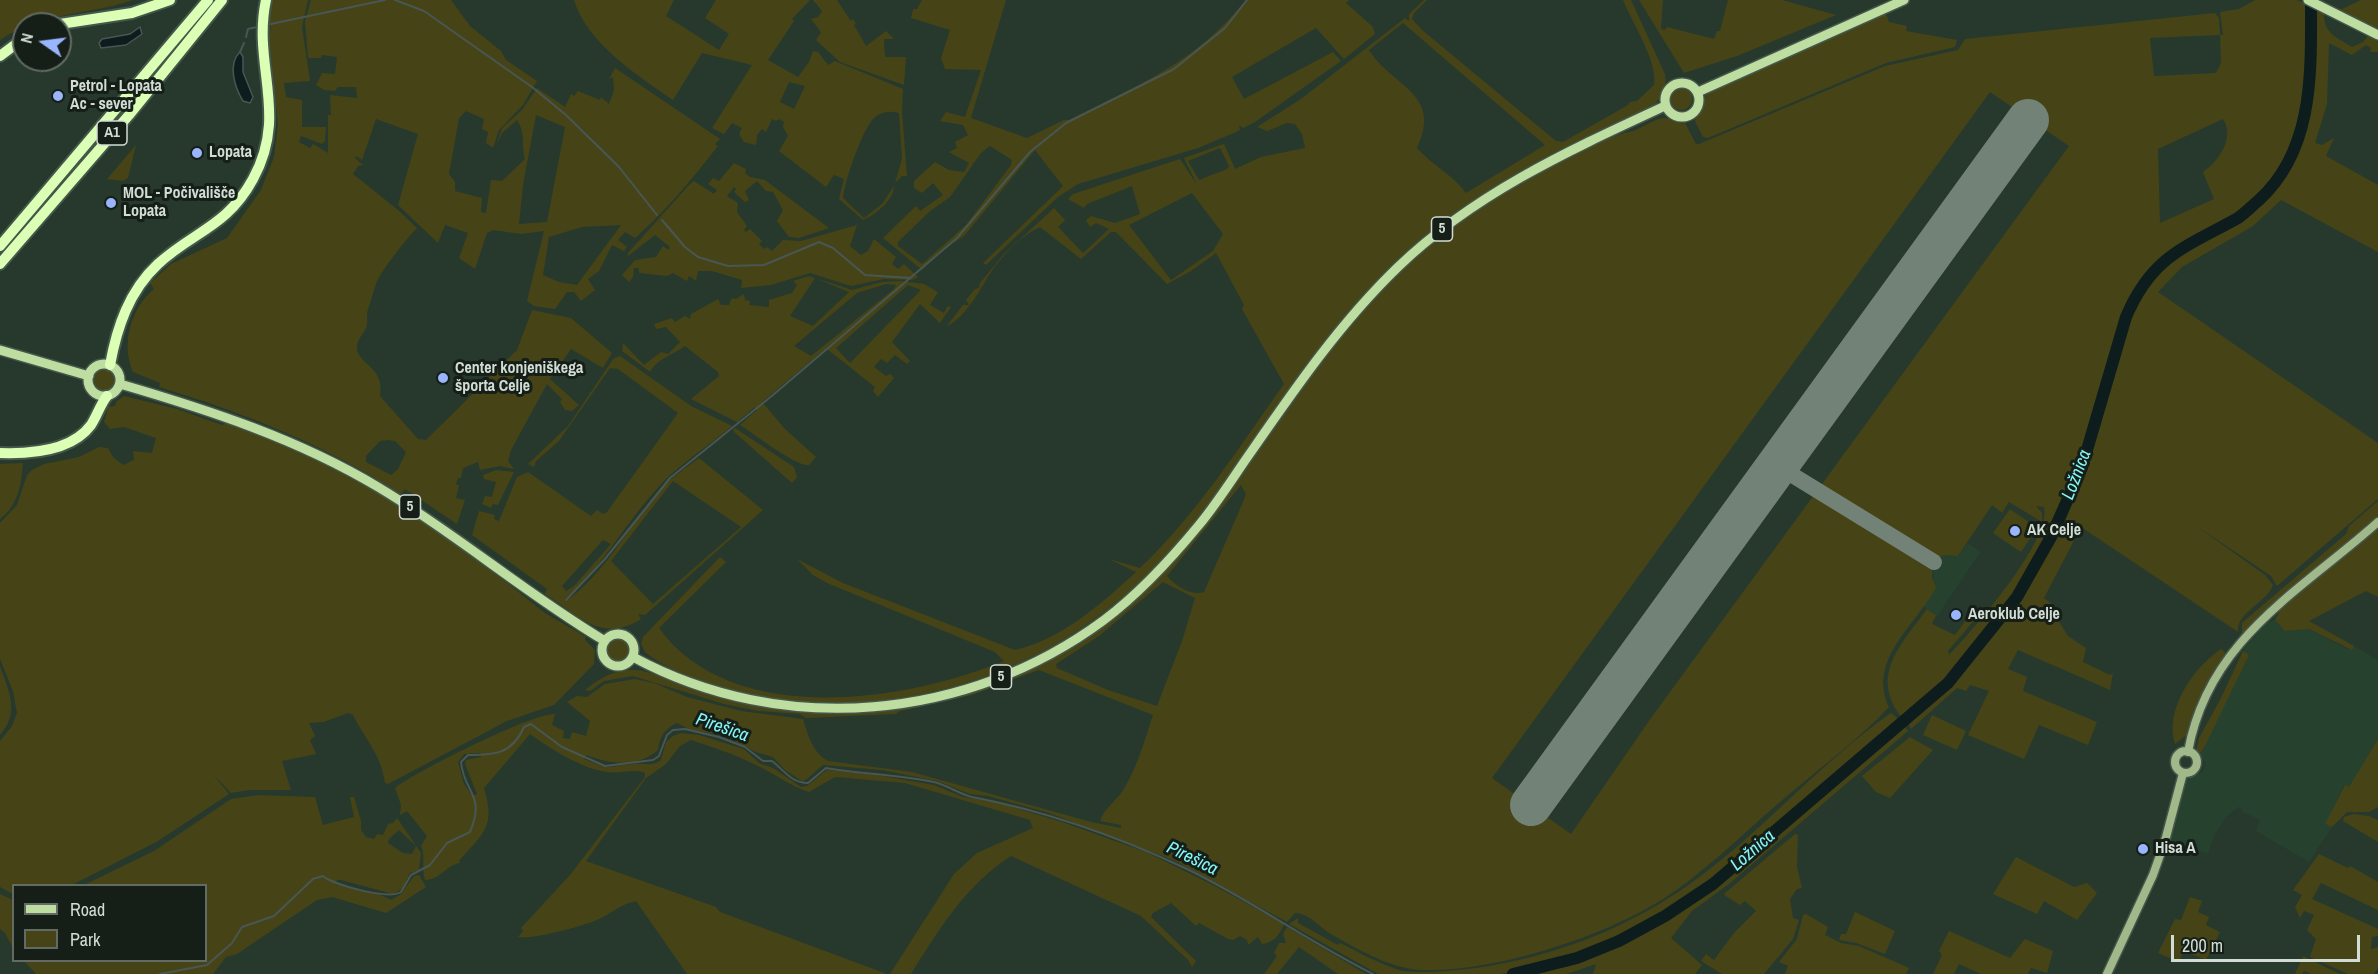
<!DOCTYPE html>
<html>
<head>
<meta charset="utf-8">
<style>
	body { margin:0 }
	#map { position:relative; width:2378px; height:974px; overflow:hidden; background:#26392c; font-family:"Archivo Narrow",sans-serif }
	canvas { display:block }
	.legend { position:absolute; left:12px; top:884px; width:195px; height:78px; box-sizing:border-box; background:#161e18; border:2px solid #616a63; margin:0; padding:8px 10px; list-style:none; font-size:18px; color:#d1ddd4 }
	.legend li { display:flex; align-items:center; gap:12px; height:30px }
	.legend b { width:30px; border:2px solid #616a63 }
	.north { position:absolute; left:12px; top:12px; width:60px; height:60px; box-sizing:border-box; background:#161e18; border:2px solid #616a63; border-radius:50%; rotate:284deg; font-size:16px; font-weight:700; line-height:24px; text-align:center; color:#d1ddd4 }
	.north::after { content:''; display:block; margin:auto; width:21px; height:27px; background:#99b5fd; clip-path:polygon(50% 0,100% 100%,50% 72%,0 100%) }
	.scale { position:absolute; left:2171px; top:935px; width:189px; height:27px; box-sizing:border-box; border:3px solid #d1ddd4; border-top:0; padding-left:8px; font-size:18px; line-height:21px; white-space:nowrap; color:#d1ddd4; -webkit-text-stroke:4px #161e18; paint-order:stroke }
</style>
</head>
<body>
<div id="map">
<canvas width="2378" height="974"></canvas>
<ul class="legend">
<li><b style="height:8px;background:#bedda1"></b>Road</li>
<li><b style="height:16px;background:#464417"></b>Park</li>
</ul>
<div class="north">N</div>
<div class="scale">200 m</div>
</div>
<script>
const ctx = document.querySelector('canvas').getContext('2d');
ctx.lineJoin = 'round';
function paint(path, color) { ctx.fillStyle = color; ctx.fill(path, 'evenodd'); }
function trace(path, color, width, dash) { ctx.strokeStyle = color; ctx.lineWidth = width; ctx.lineCap = dash ? 'butt' : 'round'; ctx.setLineDash(dash || []); ctx.stroke(path); }
function label(font, color, halo, rows, align = 'center') {
  ctx.font = font + ' "Archivo Narrow",sans-serif'; ctx.lineWidth = 6; ctx.setLineDash([]); ctx.textBaseline = 'middle'; ctx.strokeStyle = halo; ctx.fillStyle = color; for (const [text, x, y, turn = 0] of rows) {
    ctx.save(); ctx.translate(x, y); ctx.rotate((+turn || 0) * Math.PI / 180); ctx.textAlign = isNaN(turn) ? turn : align; if (halo) ctx.strokeText(text, 0, 0); ctx.fillText(text, 0, 0); ctx.restore();
  }
}
const built = new Path2D(`
	M1968,543L1980,552L1979,554L1933,622L1936,615L1923,606L1934,591L1933,565L1935,560L1944,555L1958,556Z
	M2275,620L2285,631L2309,629L2347,649L2354,646L2378,660V739L2349,788L2344,785L2326,824L2332,827L2309,862L2256,831L2260,820L2241,811L2242,809L2238,807L2225,818L2214,836L2208,854L2169,840L2186,781L2192,775L2203,772L2206,762L2200,759L2196,752L2199,738L2220,700L2246,646L2266,623Z`);
const green = new Path2D(`
	M0,0H133C85,16 42,12 0,40Z
	M270,0H308L302,27L310,81L284,83L286,97L302,100V127H326L325,141L322,144L301,136L299,142L310,148L313,144L328,153V115H331L330,95L357,98L356,87H338L335,91L324,90L316,85L322,73L335,74L337,57L322,55L321,58H308L305,21L311,0H451L470,26L501,51L506,60L537,81L523,105L499,130L493,148L486,143L488,132L482,129L484,119L466,111L459,118L449,174L455,182V191L482,198L481,212L486,213L491,180L502,181L525,159C521,145 526,134 517,120L502,133L496,145L502,128L522,110L537,88L565,107L571,94L574,96L578,91L600,100L601,97L609,104L614,90L613,77L609,79L615,68L720,139L715,144L718,146C693,178 666,211 635,238L625,232L618,240L627,247L624,251L612,245L599,271L588,279L595,290L581,301L574,292H567L555,309L534,306L527,301L544,231L521,234L493,230L487,233L475,269L459,258L468,233L445,225L438,243L398,205L418,134L376,119L362,160L356,156L355,158L363,165L358,166L353,174L398,210L417,228C408,237 379,273 376,284C374,291 368,308 367,314C367,319 368,323 366,328C363,335 356,340 357,349C359,365 385,367 380,396L418,439L426,440L517,350L532,310L571,318L612,353L603,368L571,349L550,379L579,405L572,411L565,410L560,402L562,399L547,384L511,450L508,461L514,469L500,466L480,470L478,462L463,468L461,478H458L456,484L459,486L456,498L465,500L457,524L405,489L401,494C326,445 244,413 159,387L160,383L133,372C121,345 130,309 154,289L150,283L171,264L227,238L261,190L274,157L278,125L269,36L271,27L268,18ZM536,115L565,127L547,222L519,224L523,185ZM621,225L577,285L559,282L543,275L549,237L582,227ZM388,440L395,441L406,452L398,469L391,475L366,462V456L380,441Z
	M574,0H674L666,16L719,50L729,34L705,18L716,0H810L792,19L794,21L768,60L798,77L809,62L813,51L818,52L828,65L835,61L903,89L902,112L907,176H902L895,183L902,159L899,113C890,110 880,112 873,119C861,133 845,180 843,198L864,218L882,204L894,186C894,200 875,215 863,220L839,199L844,179L834,175L826,187L779,151L788,136L783,127L784,122L779,119L776,121L772,119L766,132L762,129L757,135L756,145L744,142L739,134L742,128L732,123L724,134L712,128L752,65L702,53L673,100C638,76 587,43 574,0ZM789,82L805,86L794,109L780,102Z
	M813,0H837L851,21L853,19L856,24L854,25L866,46L886,31L894,39H884L885,57H906L904,85L840,62L816,40L821,32L811,19L818,17L822,11Z
	M922,0H1006L971,118L1027,138L1064,120H1069C1138,85 1195,63 1246,0H1349L1346,3L1373,27L1375,34L1344,59L1316,28L1232,77L1244,99L1333,52L1341,61L1255,122L1243,128L1239,125L1240,130L1236,132L1198,148L1078,184L1058,197L986,265L983,263L1063,186L1035,150L964,236L941,251L922,270L883,238L916,206L920,211L943,195L933,183L922,193L914,188V181L935,162L949,170L964,172L969,163L949,152L957,148L955,142L968,135L963,125L940,121L946,112L965,117L981,70L945,69L941,58L950,30L911,18L913,9H917ZM990,146L1012,160L1011,165L966,225L922,264L898,246V242L930,211L950,197L981,153Z
	M1424,0H1427L1414,13L1412,19L1422,30L1556,141L1563,142L1628,105L1630,102L1637,101L1654,85C1658,61 1632,23 1623,0H1631L1665,74C1667,85 1663,97 1654,105C1560,147 1462,195 1388,269C1315,342 1265,432 1202,514C1111,632 988,700 837,703C784,704 687,687 645,652L641,644L643,637L720,557L726,562L659,628C731,728 905,702 1004,661L995,652L827,583L813,575L797,559L843,583L1015,650C1062,639 1101,604 1136,572L1109,559L1140,568C1197,514 1239,447 1284,384L1242,309L1244,305L1216,253L1191,271L1167,284L1116,232H1111L1081,259L1040,227C1022,235 1002,256 991,272C978,292 968,315 946,327L963,305H969L966,300L975,289L979,288L980,283L1003,255L1054,208L1065,220L1058,227L1083,253L1109,229L1096,223L1090,227L1086,220L1091,216L1115,223L1140,214L1132,186L1087,204L1084,208L1068,199L1073,194L1180,159L1197,185L1184,158L1224,144L1235,169L1261,157L1305,148L1302,134L1295,124L1287,123L1267,131L1257,127L1301,99L1405,18L1409,21V14ZM1403,23L1545,145L1466,193C1453,175 1432,165 1417,148C1443,93 1392,87 1369,50ZM1220,148L1229,166L1227,169L1199,180L1188,161ZM1192,193L1223,234L1213,251L1171,280L1129,225Z
	M1639,0H1663L1661,29L1665,30L1667,27L1714,39L1717,31H1720L1728,0H1782L1836,15L1737,56L1684,73Z
	M2255,0H2296L2308,4C2308,84 2312,159 2239,211C2228,219 2215,224 2203,231C2168,249 2144,271 2127,306C2096,412 2069,517 2006,609C1977,651 1940,685 1903,719C1868,676 1901,645 1927,609L1936,615L1932,624L1955,635L1974,609L1977,617L1948,651L1949,655C1973,630 2052,540 2044,507L2036,506L2042,513V522L2009,502L2002,513L1992,505L1958,556L1944,555L1935,560L1863,514L1859,519L1933,565L1932,577L1936,588C1915,626 1867,660 1889,707C1860,738 1825,764 1793,791C1753,824 1717,861 1675,891C1615,934 1495,973 1421,970C1389,968 1357,949 1329,933C1319,926 1308,913 1295,913L1287,922L1173,860L1049,813L988,796L970,794L937,781L882,770L823,765L807,779L802,781L785,770L773,757L756,752L723,735L691,730L677,723C665,728 659,738 658,750C638,768 609,764 586,755L584,759C613,771 606,766 634,764C645,763 651,767 661,760L666,742L673,736L681,733L699,735L744,749L759,763L773,768L801,787L807,786L827,770L877,775L934,785L963,797L999,803L1062,822L1146,852L1215,886L1284,924C1280,934 1274,943 1262,944L1258,937L1248,945L1247,940L1240,936L1233,940L1228,939L1199,923L1196,926L1171,903L1153,913L1151,917L1196,961L1192,967L1188,960L1141,916L1011,856C966,885 939,929 911,974H890L954,874L977,853L1033,828L1030,820L905,783L835,777L809,792C788,785 774,773 754,764C734,754 712,747 691,740L680,746L666,764L646,778L586,861L716,907L720,912L887,974H687L636,901C620,904 611,914 597,920C583,926 532,940 518,937L523,931L521,928L570,875L645,777V773C634,768 620,774 607,772C583,769 550,749 530,734L484,788C496,828 483,833 459,861L460,863C446,865 440,880 425,880C421,868 426,856 421,846L427,836L407,811L400,815L401,805L395,788C415,772 532,713 555,714L552,725L564,731L563,738L570,739L572,732L586,736L590,721L567,702L577,696L587,697L605,684L635,679L654,683L687,697L741,711L803,719C808,735 812,752 828,761L912,772L1091,822L1121,828V825L1100,821C1104,808 1118,800 1125,787C1138,765 1145,739 1153,715L1039,670L972,695L900,711L896,714L806,718L800,714L759,711L724,704L633,676L604,681L590,691L585,690C601,678 612,670 633,670C653,670 674,683 695,690C729,701 766,707 801,711C917,723 1039,681 1127,607C1222,527 1275,414 1353,321C1417,245 1499,187 1590,147C1604,141 1620,133 1633,131C1643,128 1653,119 1664,118C1670,118 1678,122 1683,124L1684,121L1696,144H1699L1885,66L1958,50L1965,39L2215,13L2219,18L2220,35H2223L2220,12L2239,9ZM2220,35L2221,63L2216,73L2154,76L2150,38ZM1990,92L2069,146L1651,718L1571,834L1492,778ZM2223,119C2235,138 2219,161 2203,172L2214,199L2160,223L2158,149ZM1241,485L1246,494L1243,502L1204,592C1190,596 1176,586 1167,576ZM1163,582L1195,598L1182,641L1157,706L1108,690L1057,668L1056,664L1099,636ZM480,753L481,757L466,760L465,764L477,794L472,796L464,784L458,762L464,754Z
	M2361,0H2378V29L2340,10Z
	M2315,7L2324,12C2323,33 2336,37 2352,47L2363,42L2368,36L2378,42V52H2370L2371,48L2366,45L2352,55L2329,43L2327,104L2315,143L2322,145L2334,138L2326,156L2378,185V252L2281,200L2253,226L2182,267L2158,292L2378,443V499L2277,586L2271,576L2195,525L2265,575L2273,585C2267,603 2236,612 2238,632L2081,527L2044,598L2052,604L2051,609L2068,636L2086,648L2083,662L2110,675L2113,673L2110,690L2018,650L2008,669L2027,677L2023,691L2097,722L2088,745L2039,725L2024,759L1968,735L1989,691L1970,685L1966,691L1957,688L1911,729L1907,722C1995,645 2056,562 2091,448C2106,399 2115,337 2140,293C2160,258 2194,243 2228,226C2315,180 2313,91 2315,7Z
	M1886,14L1889,22L1907,26L1906,31L1957,40L1955,47L1886,63L1708,138L1703,137L1695,121L1696,113L1707,93L1874,16Z
	M1670 99a11 11 0 1 1 22 0a11 11 0 1 1-22 0Z
	M136,145L128,178L123,181L107,179Z
	M734,163L746,169L745,173L750,177L765,180L829,228L799,238L789,237L777,221L783,210L773,192L766,191L757,181L745,191L749,200L745,202L734,192L736,189L734,187L727,196L738,203L737,212L747,226L744,230L746,232L750,229L762,241L759,244L764,249L767,247L772,251L783,240L801,241L857,225L850,246L861,255L868,251L874,239L896,257L892,264L898,269L904,264L918,277L912,280L884,279L851,286L810,273L771,285L741,288L742,280L712,271H698L696,281L689,276L687,281L673,273L667,276L639,273V268H634L633,277L629,282L622,275L635,260L656,257L663,246L668,250L670,247L655,235L628,256V253L688,186L694,181L714,194L717,190L708,184L713,178L719,181Z
	M809,276L852,290L882,282L900,281L924,284L938,292L930,305L944,313L948,306L951,307L940,323L920,304L892,342L910,361L907,364L895,355L887,363L881,359L874,367L886,376L890,374L894,378L878,397L873,391L875,387L827,349L904,283L762,402L785,429L816,457L809,465C796,467 753,433 740,425L757,410L755,407L737,422L691,399L719,376L718,372L685,346C673,355 658,358 650,372L622,351L623,343L644,365L661,352L668,354L680,342L666,327L656,329L654,324L672,318L675,322L685,316L690,319L691,314L718,299L721,305H729L732,298L736,299L744,294L745,300L750,301L749,305L769,307V300L792,293L797,285L793,281ZM815,278L849,292L813,326L790,316ZM886,284L896,285L894,289L811,356L794,346L857,293ZM908,285L921,290L850,363L836,348Z
	M620,356L691,406L732,426C706,448 676,466 654,492C623,527 601,569 565,599L566,601C604,574 627,530 656,494C668,480 684,469 699,458L763,510L645,615L638,614L641,619C601,644 578,615 545,594L547,589L472,535L479,511L495,515L494,519L499,521L517,477L528,472L591,516L597,510L603,514L607,512L678,413L618,369L610,368L559,441L536,461L534,467L528,464L568,426L613,359ZM673,481L741,527L653,604L611,561ZM603,540L611,544L574,586L566,591L562,586Z
	M94 380a11 11 0 1 1 22 0a11 11 0 1 1-22 0Z
	M124,396L177,409L222,425L228,422L244,427L342,470L389,498L496,574L545,613L586,637L585,640L595,650L594,664L554,705L507,721L388,784L385,783C381,754 366,741 353,715L348,713L323,722L309,723L315,736L310,740L316,754L282,761L291,790H249L231,793L213,774L229,794L158,841L72,885L14,886L13,894L0,887V741L12,726L17,713L13,691L0,659V523L17,505L27,475L32,470L44,464L79,457L99,447L108,448L113,457L123,465L134,460L133,451L152,453L156,438L124,427L110,429L104,422L108,407L115,406L117,401Z
	M735,428L794,467L797,477L792,483L733,431Z
	M23,463C21,485 19,504 0,519V464Z
	M496,470L514,472L498,505L493,504L491,508L482,504L485,496L492,497L496,482L484,479L483,475Z
	M2378,501V516L2277,601L2245,633L2242,632V623L2346,534L2349,526Z
	M2010,509L2037,528L2021,552L1993,533Z
	M2378,527V597L2366,591L2309,621L2354,646L2352,650L2309,629L2285,631L2275,620L2281,608Z
	M607 650a12 12 0 1 1 24 0a12 12 0 1 1-24 0Z
	M2221,649L2225,652L2224,657L2202,695L2187,735L2175,744C2164,710 2193,668 2221,649Z
	M2243,651L2249,655L2206,744L2201,752H2196L2199,738L2220,700Z
	M0,666C9,691 20,713 0,735Z
	M1891,713L1899,720L1694,894L1611,943L1576,956L1501,974H1378L1289,924L1298,918V923L1338,945L1340,943C1360,953 1380,964 1402,971C1437,974 1479,969 1514,961C1576,948 1635,922 1687,886C1760,835 1818,764 1891,713Z
	M1932,715L1966,731L1957,750L1923,735Z
	M1904,725L1908,731L1729,884L1692,911L1671,938L1702,965L1695,974H1593L1596,964L1567,974H1523C1636,949 1703,895 1789,822C1827,790 1866,757 1904,725Z
	M1910,737L1933,750L1890,798L1876,792L1862,776Z
	M2378,739V807L2369,812H2347L2332,827L2325,824L2345,785L2349,787Z
	M259,795L315,797L323,825L354,817L350,797H354L361,821V830L366,837L374,839L377,834L383,835L388,824L393,823L397,818L421,853L419,870L410,873L403,888L393,894L341,880H337L335,884L379,894L391,900L401,894L414,876L419,875L426,887L386,913L332,897L317,900L237,954L226,957L213,974H36L24,961L206,960V886L84,885L154,851L231,799ZM399,830L416,846L412,854L403,853L388,843L389,839Z
	M2354,814L2369,816L2378,820V842L2343,821L2344,817Z
	M1795,834L1798,835L1797,867L1802,888L1797,889L1790,899L1793,918L1799,920L1793,939L1764,974H1722L1701,961L1706,954L1714,960L1734,933L1756,911L1745,901L1740,905L1724,895L1725,893Z
	M2319,854L2348,868L2350,866L2378,882V910L2321,883L2312,899L2378,929V936L2372,937L2371,949L2378,947V968L2374,974H2348L2310,957L2316,939L2307,930L2314,915L2304,911L2300,918L2295,907L2302,895L2293,890Z
	M2016,857L2074,887L2087,883L2097,893L2077,920L2044,901L2037,914L1993,894Z
	M0,894L13,900V948L5,933L0,929Z
	M2190,897L2202,901L2198,912L2209,917L2206,925L2220,932L2206,960L2184,951L2179,962L2158,953L2175,919L2181,920Z
	M1855,912L1895,931L1885,954L1856,943L1839,940L1841,934H1846Z
	M1806,914L1828,927L1825,935L1841,943L1859,946L1909,968L1906,974H1785L1788,966L1779,962L1797,939L1803,915Z
	M1287,927L1366,974H1338L1299,947L1277,974H1264L1277,956L1274,953L1279,943H1286L1283,934Z
	M1949,931L2010,958L2025,939L2053,951L2047,973L2031,968L2028,974H1981L1959,964L1954,974H1933L1942,955L1939,951Z
	M2303,956L2340,974H2311L2304,971L2302,974H2295Z`);
const water = new Path2D(`
	M140,27L142,34L126,45L101,48L99,43L102,39L130,34Z
	M240,52L243,57V72L253,97L250,103L243,101C235,88 227,64 240,52Z`);
const stream = new Path2D(`
	M395,0L424,11L532,87L566,115L619,167L657,215
	M266,25L385,0
	M246,37L248,29L257,27
	M240,52L244,43
	M662,220L685,247L698,257L728,266L764,265L819,242L833,248L865,275L910,278
	M566,600L605,559L670,478L773,395L957,238L1030,152L1066,123L1174,69L1225,28L1247,0
	M160,974L207,965L232,943L242,927L274,916L313,879L323,876C334,885 388,900 401,892L411,875L430,865L447,843L470,832C486,794 464,794 461,762L468,755C495,755 512,754 524,727L531,724L562,747L605,766L653,760L659,756L667,735L673,730L685,729L719,737L745,747L763,761H772C784,770 791,783 808,783L826,768C862,774 898,775 934,782C947,785 959,794 972,797C1046,811 1119,837 1187,869C1251,900 1309,942 1373,974`);
const river = new Path2D(`
	M1513,974L1577,958L1619,941L1665,916L1713,884L1948,683L2017,597L2051,537L2082,467L2126,317C2152,256 2184,248 2238,218C2245,213 2252,206 2259,200C2315,149 2311,70 2311,0`);
const taxiway = new Path2D(`
	M1776,465L1934,562`);
const runway = new Path2D(`
	M1531,805L2028,120`);
const secondary = new Path2D(`
	M2175 762a11 11 0 1 1 22 0a11 11 0 1 1-22 0Z
	M2188,752C2208,639 2301,591 2378,522
	M2107,974L2153,875L2165,841L2183,773`);
const primary = new Path2D(`
	M2308,0L2378,35
	M1665 100a17 17 0 1 1 34 0a17 17 0 1 1-34 0Z
	M1698,92L1904,0
	M0,350L89,376
	M88 380a16 16 0 1 1 32 0a16 16 0 1 1-32 0Z
	M120,384C209,410 298,439 378,487C457,534 526,594 605,641
	M602 650a16 16 0 1 1 32 0a16 16 0 1 1-32 0Z
	M633,657C783,738 968,721 1104,620C1140,593 1171,559 1199,525C1218,502 1234,476 1251,452C1296,387 1341,322 1398,267C1475,193 1570,150 1665,106`);
const highway = new Path2D(`
	M60,24L132,13L170,0
	M0,56L24,38
	M0,246L208,0
	M0,264L129,115L222,0
	M110,365C117,327 129,291 158,264C194,231 227,227 253,179C289,114 252,65 266,0
	M0,453C30,454 72,451 91,425C97,416 100,405 107,396`);
const markers = [
	[58,96,6,"#99b5fd"],
	[197,153,6,"#99b5fd"],
	[111,203,6,"#99b5fd"],
	[443,378,6,"#99b5fd"],
	[2015,531,6,"#99b5fd"],
	[1956,615,6,"#99b5fd"],
	[2143,849,6,"#99b5fd"]
];
const shields = [
	[112,133,30],
	[1442,229,21],
	[410,507,21],
	[1001,677,21]
];
const shieldNames = [
	["A1",112,133],
	["5",1442,229],
	["5",410,507],
	["5",1001,677]
];
const poiNames = [
	["Petrol - Lopata",70,87],
	["Ac - sever",70,105],
	["Lopata",209,153],
	["MOL - Počivališče",123,194],
	["Lopata",123,212],
	["Center konjeniškega",455,369],
	["športa Celje",455,387],
	["AK Celje",2027,531],
	["Aeroklub Celje",1968,615],
	["Hisa A",2155,849]
];
const waterNames = [
	["Ložnica",2077,475,-69],
	["Pirešica",722,728,19],
	["Ložnica",1753,851,-41],
	["Pirešica",1192,859,26]
];
paint(built, '#27412f');
paint(green, '#464417');
paint(water, '#0d1c1d');
trace(water, '#485654', 1.5);
trace(stream, '#485654', 2);
trace(river, '#0d1c1d', 12);
trace(taxiway, '#728276', 16);
trace(runway, '#728276', 42);
trace(secondary, '#45574a', 11);
trace(primary, '#45574a', 12);
trace(highway, '#45574a', 14);
trace(secondary, '#a1b98a', 8);
trace(primary, '#bedda1', 9);
trace(highway, '#daffb5', 10);
for (const [x, y, r, color] of markers) { const dot = new Path2D(); dot.arc(x, y, r, 0, 2 * Math.PI); ctx.fillStyle = color; ctx.fill(dot); trace(dot, '#161e18', 2); }
for (const [x, y, w] of shields) { const box = new Path2D(); box.roundRect(x - w / 2, y - 12, w, 24, 4.5); ctx.fillStyle = '#161e18'; ctx.fill(box); trace(box, '#d1ddd4', 1.5); }
label('bold 15px', '#d1ddd4', null, shieldNames);
label('bold 16px', '#d1ddd4', '#161e18', poiNames, 'left');
label('italic 18px', '#83f8fc', '#161e18', waterNames);
</script>
</body>
</html>
